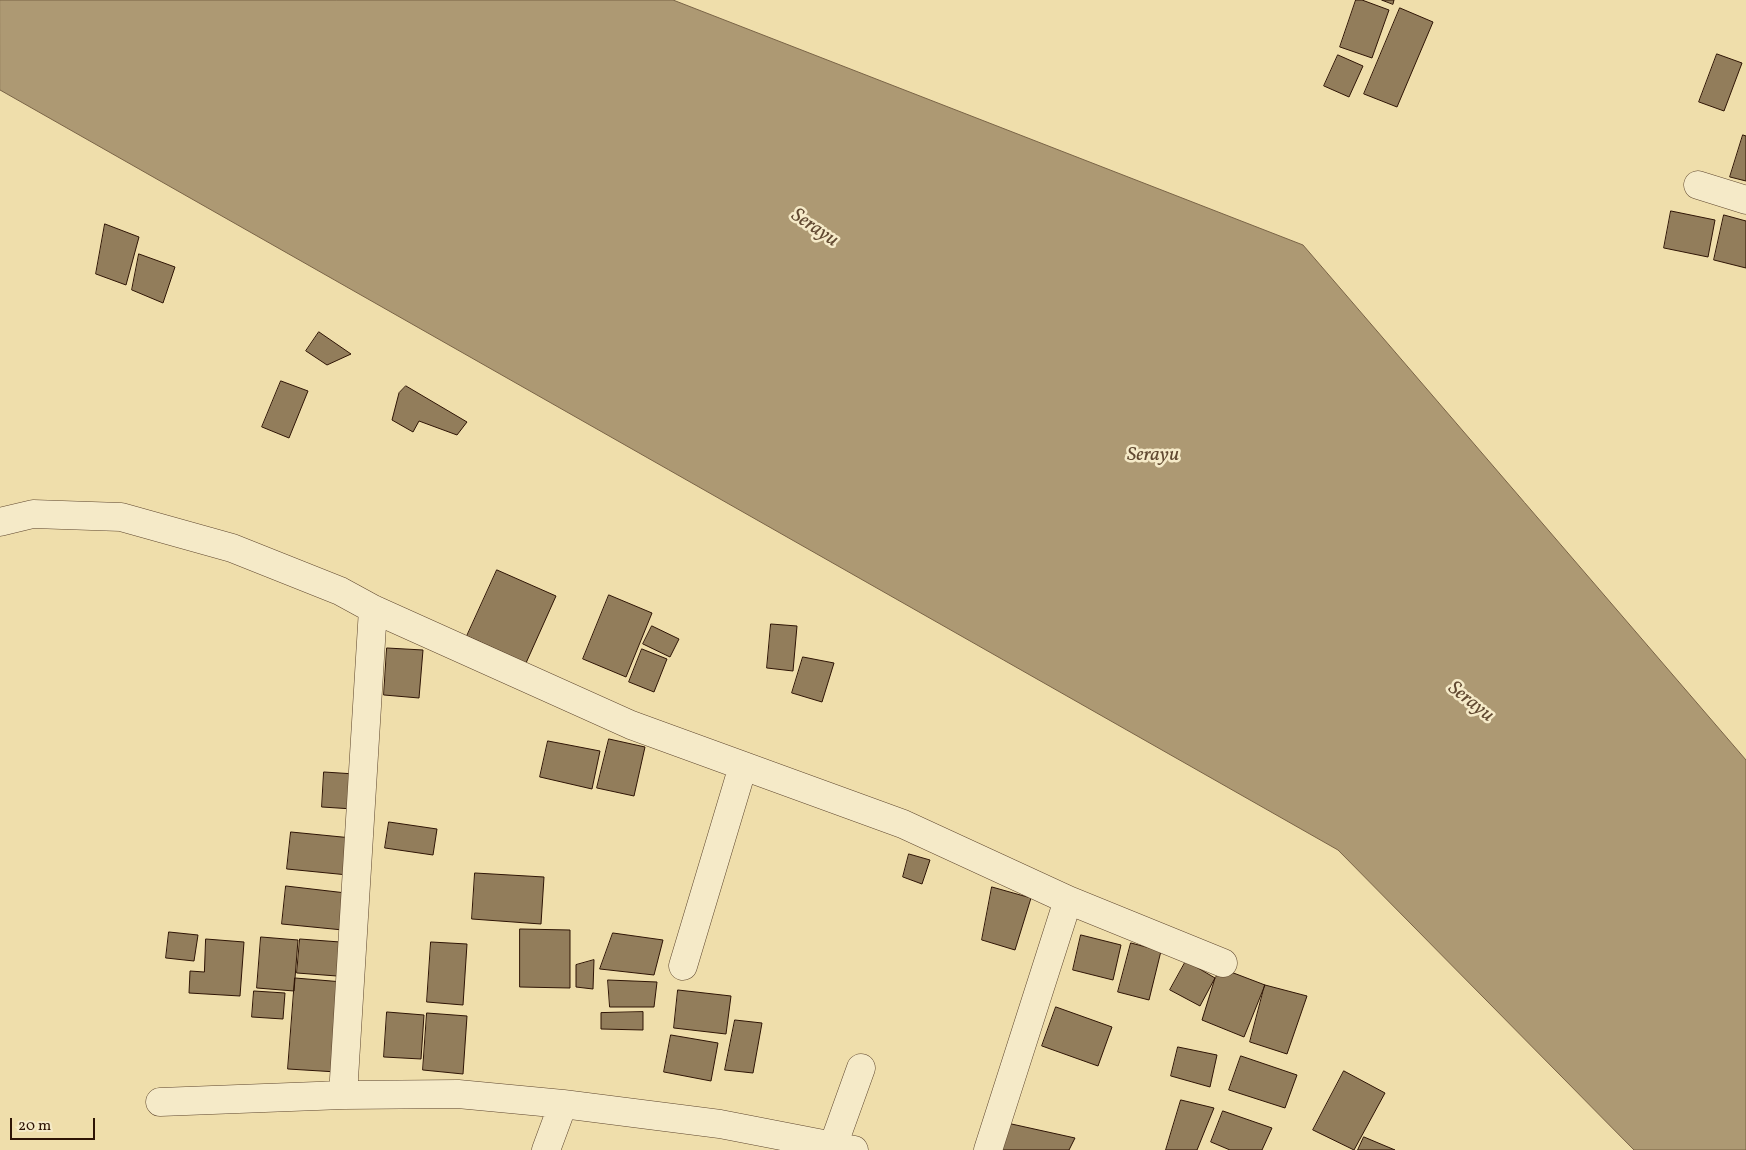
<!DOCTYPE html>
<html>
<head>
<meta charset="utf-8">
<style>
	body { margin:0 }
	#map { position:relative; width:1746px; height:1150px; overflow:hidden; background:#efdeab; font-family:Vollkorn,serif }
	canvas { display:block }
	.scale { position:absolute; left:10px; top:1118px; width:85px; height:22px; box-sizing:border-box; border:2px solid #2e1405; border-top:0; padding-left:6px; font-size:15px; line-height:18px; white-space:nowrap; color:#2e1405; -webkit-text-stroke:4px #f5eac8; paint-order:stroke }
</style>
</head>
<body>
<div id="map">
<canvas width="1746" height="1150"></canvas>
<div class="scale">20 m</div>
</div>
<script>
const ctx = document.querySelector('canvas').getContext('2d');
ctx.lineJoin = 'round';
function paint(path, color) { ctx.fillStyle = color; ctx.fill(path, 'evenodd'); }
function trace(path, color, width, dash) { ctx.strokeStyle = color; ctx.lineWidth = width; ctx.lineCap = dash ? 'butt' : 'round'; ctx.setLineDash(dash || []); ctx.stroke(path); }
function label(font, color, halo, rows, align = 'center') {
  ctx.font = font + ' Vollkorn,serif'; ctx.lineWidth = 5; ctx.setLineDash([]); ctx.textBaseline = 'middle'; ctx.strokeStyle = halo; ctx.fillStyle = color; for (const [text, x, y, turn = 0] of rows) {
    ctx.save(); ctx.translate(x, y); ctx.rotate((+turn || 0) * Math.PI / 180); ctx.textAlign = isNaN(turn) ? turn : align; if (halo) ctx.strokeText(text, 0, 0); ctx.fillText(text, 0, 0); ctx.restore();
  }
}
const water = new Path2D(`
	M0,0H673L1303,245L1746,760V1150H1634L1338,850L0,90Z`);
const building = new Path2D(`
	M1356,0H1362L1389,10L1372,58L1340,47Z
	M1382,0H1394L1393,4Z
	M1400,8L1433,22L1397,107L1364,94Z
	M1717,54L1742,63L1724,111L1699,102Z
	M1338,55L1363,66L1349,97L1324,86Z
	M1743,135L1746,136V181L1730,177Z
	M1671,211L1715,220L1708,257L1664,248Z
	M1724,215L1746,221V268L1714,260Z
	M105,224L139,237L126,285L96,274Z
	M139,254L175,267L163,303L132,290Z
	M319,332L351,354L327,365L306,351Z
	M281,381L308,391L289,438L262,427Z
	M406,386L467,422L457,435L419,421L413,432L392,420L399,393Z
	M497,570L556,596L526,663L467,636Z
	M609,595L652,613L626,677L583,659Z
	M771,624L797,626L793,671L767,668Z
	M652,626L679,639L670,657L643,644Z
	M387,648L423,650L419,698L384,695Z
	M642,649L667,659L654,692L629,682Z
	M803,657L834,663L822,702L792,693Z
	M609,739L645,747L634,796L597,788Z
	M548,741L600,751L592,789L540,777Z
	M324,772L355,774L353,809L322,807Z
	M389,822L437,829L433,855L385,848Z
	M291,832L352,838L348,875L287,869Z
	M909,854L930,860L922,884L903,877Z
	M475,873L544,877L541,924L472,919Z
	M286,886L346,893L343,930L282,924Z
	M992,887L1031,898L1015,950L982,940Z
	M520,929L570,930V988L520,987Z
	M169,932L198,935L194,961L166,958Z
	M613,933L663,940L654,975L600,969Z
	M1081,935L1121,945L1113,980L1073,970Z
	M261,937L298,940L294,991L257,988Z
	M206,939L244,942L240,996L189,993L190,971L204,972Z
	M300,939L340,942L337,976L297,973Z
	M431,942L467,944L463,1005L427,1002Z
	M1131,943L1161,951L1149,1000L1118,992Z
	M594,960L593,989L576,987V965Z
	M1186,961L1215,978L1200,1006L1170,990Z
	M1223,969L1265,985L1244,1037L1202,1020L1215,978Z
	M295,978L343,982L337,1072L288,1069Z
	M608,980L657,982L654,1007H610Z
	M1265,985L1307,996L1287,1054L1250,1042Z
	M678,990L731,996L726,1034L674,1028Z
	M254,991L285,993L283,1019L252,1017Z
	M1056,1007L1112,1027L1098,1066L1042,1046Z
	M387,1012L424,1015L421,1059L384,1057Z
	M643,1012V1030L601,1029V1013Z
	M427,1013L467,1016L463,1074L423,1070Z
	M735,1020L762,1023L753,1073L725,1070Z
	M671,1035L718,1043L711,1081L664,1072Z
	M1178,1047L1217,1055L1210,1087L1171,1076Z
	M1241,1056L1297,1075L1285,1108L1229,1090Z
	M1344,1071L1385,1093L1354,1150L1313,1130Z
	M1181,1100L1214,1108L1197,1150H1166Z
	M1223,1111L1272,1128L1262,1150H1230L1211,1142Z
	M1007,1123L1075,1138L1069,1150H1000Z
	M1364,1137L1395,1150H1358Z`);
const minor = new Path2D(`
	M1698,185L1746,200
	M0,522L33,514L121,517L232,548L340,591L373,609L631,725L903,824L1068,900L1223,963
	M683,966L743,766
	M343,1095L373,609
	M160,1102L343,1095L458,1094L563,1104L720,1124L854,1150
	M833,1146L861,1068
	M546,1150L563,1104
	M988,1150L1068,900`);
const waterNames = [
	["Serayu",814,229,34],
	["Serayu",1153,456],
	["Serayu",1470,703,38]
];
paint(water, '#ad9973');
trace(water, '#7a6447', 1);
paint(building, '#927d5b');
trace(building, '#2e1405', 1);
trace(minor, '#5e462e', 29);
trace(minor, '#f5eac8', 28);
label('italic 20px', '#614931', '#f5eac8', waterNames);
</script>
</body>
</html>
